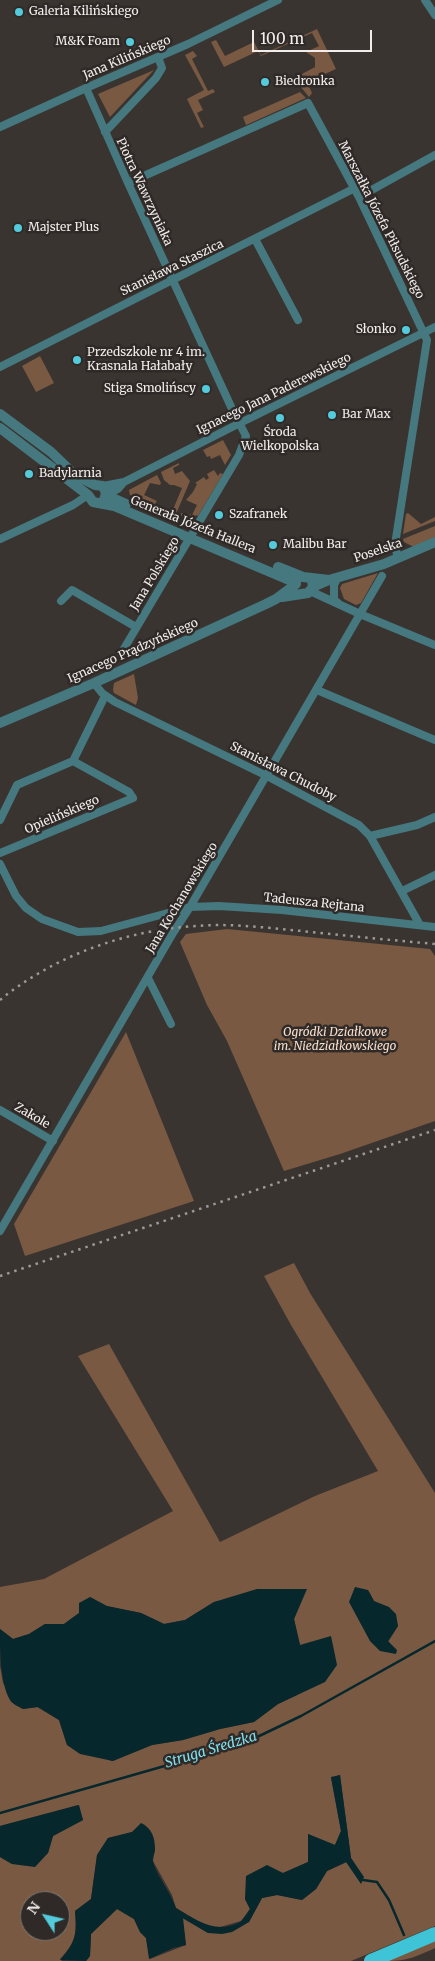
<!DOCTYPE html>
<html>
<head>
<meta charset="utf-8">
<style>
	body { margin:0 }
	#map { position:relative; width:435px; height:1961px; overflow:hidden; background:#3a3431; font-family:Merriweather,serif }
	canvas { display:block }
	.north { position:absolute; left:20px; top:1891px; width:50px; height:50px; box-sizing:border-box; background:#2f2a27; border:1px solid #7d7875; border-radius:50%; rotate:305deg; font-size:14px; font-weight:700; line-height:20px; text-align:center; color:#f1edeb }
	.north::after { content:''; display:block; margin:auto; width:18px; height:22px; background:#53cbdb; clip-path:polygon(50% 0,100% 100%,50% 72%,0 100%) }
	.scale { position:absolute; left:252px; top:30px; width:120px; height:22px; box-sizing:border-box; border:2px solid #f1edeb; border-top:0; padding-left:6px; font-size:15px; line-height:18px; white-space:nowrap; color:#f1edeb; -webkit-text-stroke:4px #2f2a27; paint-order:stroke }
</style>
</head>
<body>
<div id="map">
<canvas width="435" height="1961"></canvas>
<div class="north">N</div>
<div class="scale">100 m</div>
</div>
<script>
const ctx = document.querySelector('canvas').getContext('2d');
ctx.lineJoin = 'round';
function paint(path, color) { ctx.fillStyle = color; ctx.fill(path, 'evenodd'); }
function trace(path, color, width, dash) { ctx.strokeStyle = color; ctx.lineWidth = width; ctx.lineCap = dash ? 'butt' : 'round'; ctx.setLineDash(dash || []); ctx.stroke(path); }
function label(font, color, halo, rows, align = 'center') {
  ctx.font = font + ' Merriweather,serif'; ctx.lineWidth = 5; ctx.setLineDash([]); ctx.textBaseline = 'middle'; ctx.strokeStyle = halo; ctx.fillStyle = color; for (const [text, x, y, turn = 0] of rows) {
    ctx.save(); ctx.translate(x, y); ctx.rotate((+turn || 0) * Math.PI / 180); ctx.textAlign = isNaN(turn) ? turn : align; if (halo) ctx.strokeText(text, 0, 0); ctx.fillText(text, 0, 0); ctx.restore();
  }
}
const green = new Path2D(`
	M317,29L336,69L307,82L312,93L309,97L300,86L302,74L315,67V58L306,52L319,46L312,33L261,56L258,51L224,67L211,42L216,40L225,56L254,42L261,55Z
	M193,51L197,56L192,59L208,91L213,89L215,92L198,100L203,110L197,113L204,127L201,128L187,99L204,90L185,55Z
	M154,70L110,117L98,94Z
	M300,92L306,98L246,125L243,117Z
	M40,356L54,383L36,392L22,366Z
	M223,440L231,455L225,465L220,455L211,459L210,456L207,457L203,450Z
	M179,463V465L173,468L175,474L182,471L190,481L176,514L172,512L182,488L174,485H170L164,480L161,472Z
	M214,470L218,476L220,473L223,474L198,516L196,515L192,521L181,516V513L192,515L197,505L186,500L193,492L197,484L195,483L204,477L206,480L209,478L207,474Z
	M157,475L161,483L160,485L150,483L144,495L157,501L154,505L130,495L129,490Z
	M408,513L421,524L435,517V521L403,534L406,514Z
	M435,526V537L414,547L404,542L403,539Z
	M378,573L361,603L356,605L344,599L340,588L342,584Z
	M134,674L138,698L136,705L114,693L113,690L114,683Z
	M227,929L430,949L435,956V1121L340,1154L284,1171L227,1041L207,1005L180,942L186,934Z
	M126,1032L194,1201L25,1256L14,1224Z
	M294,1263L310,1293L435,1493V1926L351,1961H86L90,1956L91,1934L117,1909L134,1919L140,1932L146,1938L150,1959L186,1945L182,1918L208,1933L249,1922L262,1898L277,1895L302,1900L316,1889L327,1871L347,1862L361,1883L363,1877L351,1858L340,1775L331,1778L341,1831L335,1845L308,1834V1862L283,1873L245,1899L250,1909L241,1921L220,1927H211L198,1921L176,1908L172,1895L153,1861L155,1848L139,1826L132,1832L108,1838L97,1855L91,1899L75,1911C77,1934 76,1942 60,1959L62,1961H0V1857L12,1864L48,1853L53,1836L83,1820L78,1805L0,1826V1666L3,1683L23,1709L37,1707L59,1720L67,1745L112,1761L152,1745L183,1740L220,1729L254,1722L278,1704L297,1695L300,1645L294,1619L306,1589L214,1602L185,1620L164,1624L141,1613L106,1606L90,1597L79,1613L64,1624H45L29,1634L13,1639L0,1629V1587L44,1579L173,1511L78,1356L109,1344L220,1542L315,1496L378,1471L291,1325L264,1276ZM368,1590L374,1601L398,1626L388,1642ZM30,1901H60V1931H30Z
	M435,1941V1948C415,1957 408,1961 386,1961Z`);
const water = new Path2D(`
	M355,1587L368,1590L374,1601L389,1607L396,1614L398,1626L388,1641L397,1650L396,1654L380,1651L370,1641L349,1602Z
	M257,1589H307L294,1619L300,1645L331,1636L337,1665L325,1682L278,1704L254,1722L220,1729L183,1740L152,1745L113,1761L80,1754L67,1745L59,1720L38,1707L23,1709C19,1707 12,1704 10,1700C0,1683 0,1649 0,1629L13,1639L29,1634L45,1624H64L79,1613V1603L90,1597L107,1606L141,1613L164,1624L185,1620L214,1602Z
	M340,1775L351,1858L364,1877L361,1884L346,1862L327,1871L316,1889L302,1900L277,1895L262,1898L249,1922L232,1932L222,1934L208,1933L183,1918L186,1945L173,1948L149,1959L146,1938L140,1932L134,1919L117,1909L91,1934L90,1956L86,1961L60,1960C76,1942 77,1934 75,1911L91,1899L97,1855L108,1838L132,1832L141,1823C152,1828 155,1838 155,1849C155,1853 152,1858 153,1861C155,1873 171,1893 176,1908C196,1920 216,1935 240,1922C244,1919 247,1913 250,1909L245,1899L246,1876L267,1865L283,1873L308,1862V1834L335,1845L341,1831L331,1777Z
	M79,1805L83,1820L53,1836L48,1853L35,1867L12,1864L0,1857V1826Z`);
const stream = new Path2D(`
	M0,1813L203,1755L255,1738L301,1716L435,1641
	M363,1880L377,1882L389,1900L404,1935`);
const minor = new Path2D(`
	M425,0L435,15
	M86,88L128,183L233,411L246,436L239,455L119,657
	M0,127L86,88L188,44L278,0
	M105,132L156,78L162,68L158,57
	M128,183L308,103L359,197L427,340L396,538V550L398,558
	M359,197L435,155
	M255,239L298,320
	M0,367L355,188
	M103,486L124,482L240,423L435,327
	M106,495L118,489L124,482
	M0,539L73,505L88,495
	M310,591L360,614L435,645
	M61,601L72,590L136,627
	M338,603L334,600V585L338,577
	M94,683L102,693L115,702L267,776L359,825L370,836L420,925
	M317,690L435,740
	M73,761L105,696
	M0,820L17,785L73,761
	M370,836L417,825L435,817
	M0,853L133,798L129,792L73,761
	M0,864L16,896L26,908L42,919L78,932L101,931L190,907L219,906L282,910L435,927
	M402,891L435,875
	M148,978L171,1024
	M0,1110L53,1141
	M0,1231L173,933L190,907L382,576`);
const tertiary = new Path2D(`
	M0,414L51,452L75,475L95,485L103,486L106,493L104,500
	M0,428L88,495L93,502L114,506L296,583
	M106,495L126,504
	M278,567L303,577L329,580
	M313,587L329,580L384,564L435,542
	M282,597L308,593L313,587L312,581
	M0,723L94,683L266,604L276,599L296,584`);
const trunk = new Path2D(`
	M371,1961L435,1934`);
const rail = new Path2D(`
	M0,1000C54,956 126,930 196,926C232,923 267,928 302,931C347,936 391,940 435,944
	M0,1276L435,1130`);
const markers = [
	[19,12,5,"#53cbdb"],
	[130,42,5,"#53cbdb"],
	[265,82,5,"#53cbdb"],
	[18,228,5,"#53cbdb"],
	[406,330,5,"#53cbdb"],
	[77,360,5,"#53cbdb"],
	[206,389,5,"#53cbdb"],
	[332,415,5,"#53cbdb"],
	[280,418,5,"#53cbdb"],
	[29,474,5,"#53cbdb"],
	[219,515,5,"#53cbdb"],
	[273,545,5,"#53cbdb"]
];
const poiNames = [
	["Galeria Kilińskiego",29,12],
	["M&K Foam",120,42,"right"],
	["Biedronka",275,82],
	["Majster Plus",28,228],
	["Słonko",396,330,"right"],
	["Przedszkole nr 4 im.",87,353],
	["Krasnala Hałabały",87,367],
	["Stiga Smolińscy",196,389,"right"],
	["Bar Max",342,415],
	["Środa",280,433,"center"],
	["Wielkopolska",280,447,"center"],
	["Badylarnia",39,474],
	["Szafranek",229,515],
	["Malibu Bar",283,545]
];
const streetNames = [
	["Jana Kilińskiego",127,58,-23],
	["Piotra Wawrzyniaka",144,192,65],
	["Marszałka Józefa Piłsudskiego",381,220,63],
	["Stanisława Staszica",172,268,-26],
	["Ignacego Jana Paderewskiego",274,394,-26],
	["Generała Józefa Hallera",193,525,22],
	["Poselska",378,551,-19],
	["Jana Polskiego",155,574,-59],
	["Ignacego Prądzyńskiego",133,651,-24],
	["Stanisława Chudoby",283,772,27],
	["Opielińskiego",62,815,-23],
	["Jana Kochanowskiego",182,898,-59],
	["Tadeusza Rejtana",314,903,6],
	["Zakole",32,1116,30]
];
const parkNames = [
	["Ogródki Działkowe",335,1033],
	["im. Niedziałkowskiego",335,1047]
];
const waterNames = [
	["Struga Średzka",211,1750,-17]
];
paint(green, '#795942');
paint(water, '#06272c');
trace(stream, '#06272c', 2.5);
trace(minor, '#45787f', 8);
trace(tertiary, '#45787f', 10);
trace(trunk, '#3ec4d6', 14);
trace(rail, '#9d9996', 2.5, [2.5, 5]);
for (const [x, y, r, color] of markers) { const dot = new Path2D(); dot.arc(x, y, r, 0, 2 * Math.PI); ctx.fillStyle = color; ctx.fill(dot); trace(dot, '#2f2a27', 2); }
label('12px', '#f1edeb', '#2f2a27', poiNames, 'left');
label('12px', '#f1edeb', '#2f2a27', streetNames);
label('italic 12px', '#f9dfcd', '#2f2a27', parkNames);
label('italic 14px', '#7fe0ee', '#2f2a27', waterNames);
</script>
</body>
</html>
